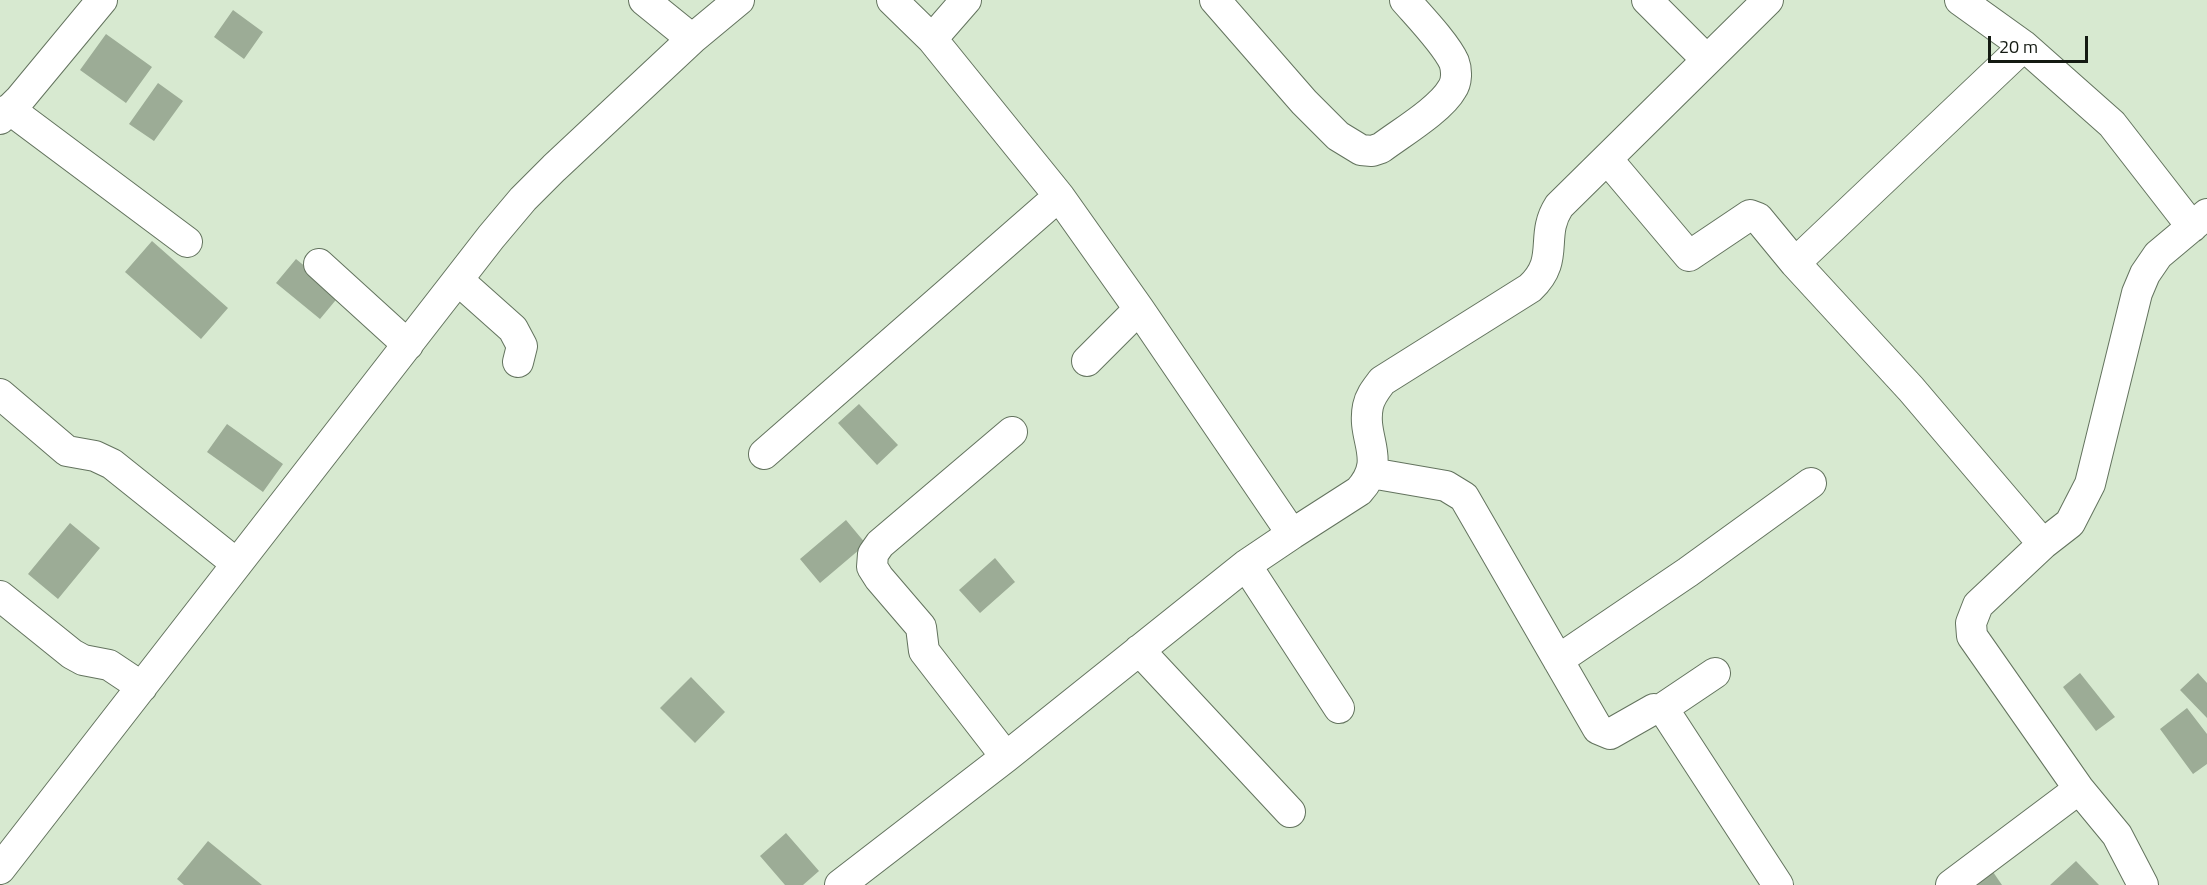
<!DOCTYPE html>
<html>
<head>
<meta charset="utf-8">
<style>
	body { margin:0 }
	#map { position:relative; width:2207px; height:885px; overflow:hidden; background:#d7e9d0; font-family:"Titillium Web",sans-serif }
	canvas { display:block }
	.scale { position:absolute; left:1988px; top:36px; width:100px; height:27px; box-sizing:border-box; border:3px solid #141a12; border-top:0; padding-left:8px; font-size:18px; line-height:21px; white-space:nowrap; color:#141a12; -webkit-text-stroke:4px #fff; paint-order:stroke }
</style>
</head>
<body>
<div id="map">
<canvas width="2207" height="885"></canvas>
<div class="scale">20 m</div>
</div>
<script>
const ctx = document.querySelector('canvas').getContext('2d');
ctx.lineJoin = 'round';
function paint(path, color) { ctx.fillStyle = color; ctx.fill(path, 'evenodd'); }
function trace(path, color, width, dash) { ctx.strokeStyle = color; ctx.lineWidth = width; ctx.lineCap = dash ? 'butt' : 'round'; ctx.setLineDash(dash || []); ctx.stroke(path); }
const building = new Path2D(`
	M233,10L263,32L244,59L214,37Z
	M106,34L152,67L126,103L80,70Z
	M158,83L183,101L154,141L129,124Z
	M152,241L228,308L201,339L125,272Z
	M296,259L340,295L320,319L276,283Z
	M859,404L898,445L877,465L838,423Z
	M227,424L283,464L263,492L207,452Z
	M846,520L866,544L820,583L800,559Z
	M70,523L100,548L58,599L28,574Z
	M995,558L1015,582L980,613L959,590Z
	M2080,673L2115,717L2096,731L2063,687Z
	M2198,673L2207,683V718L2180,690Z
	M691,677L725,712L695,743L660,708Z
	M2187,708L2207,734V764L2193,774L2160,729Z
	M786,833L819,871L803,885H785L760,856Z
	M208,841L262,885H184L177,879Z
	M2076,861L2099,885H2050Z
	M1991,869L2002,885H1969Z`);
const minor = new Path2D(`
	M644,0L692,39
	M1215,0L1304,102L1338,136L1361,150L1372,151L1381,148C1401,133 1441,109 1452,89C1457,82 1457,70 1454,62C1446,44 1419,16 1405,0
	M1647,0L1707,60
	M1960,0L2024,46L2112,124L2192,227
	M932,39L966,0
	M9,109L187,242
	M0,119L20,99L102,0
	M1608,160L1689,256L1750,215L1758,218L1795,263L1911,389L2043,544
	M1795,263L2024,46
	M319,264L408,345
	M458,280L513,329L522,346L518,362
	M1087,361L1139,309
	M0,394L67,451L95,456L112,464L237,564
	M764,454L1059,196
	M1371,473L1446,486L1464,497L1598,729L1610,734L1654,709L1660,710L1715,673
	M1292,534L1359,491C1388,459 1361,440 1368,406C1370,396 1376,389 1382,381L1530,288C1561,259 1539,237 1559,206L1768,0
	M1246,565L1339,708
	M0,596L72,654L83,660L109,665L142,687
	M1139,650L1290,812
	M1558,660L1688,572L1811,483
	M1660,710L1666,713L1778,885
	M1006,757L924,651L921,627L879,578L872,567L873,554L880,544L1012,432
	M0,869L491,237L523,199L554,168L692,39L739,0
	M840,885L1006,757L1246,565L1292,534L1139,309L1059,196L932,39L892,0
	M1951,885L2079,789
	M2143,885L2117,835L2079,789L1972,636L1971,623L1978,605L2043,544L2070,523L2090,484L2137,293L2145,274L2158,255L2207,214`);
paint(building, '#9cac96');
trace(minor, '#63735e', 32);
trace(minor, '#fff', 30);
</script>
</body>
</html>
